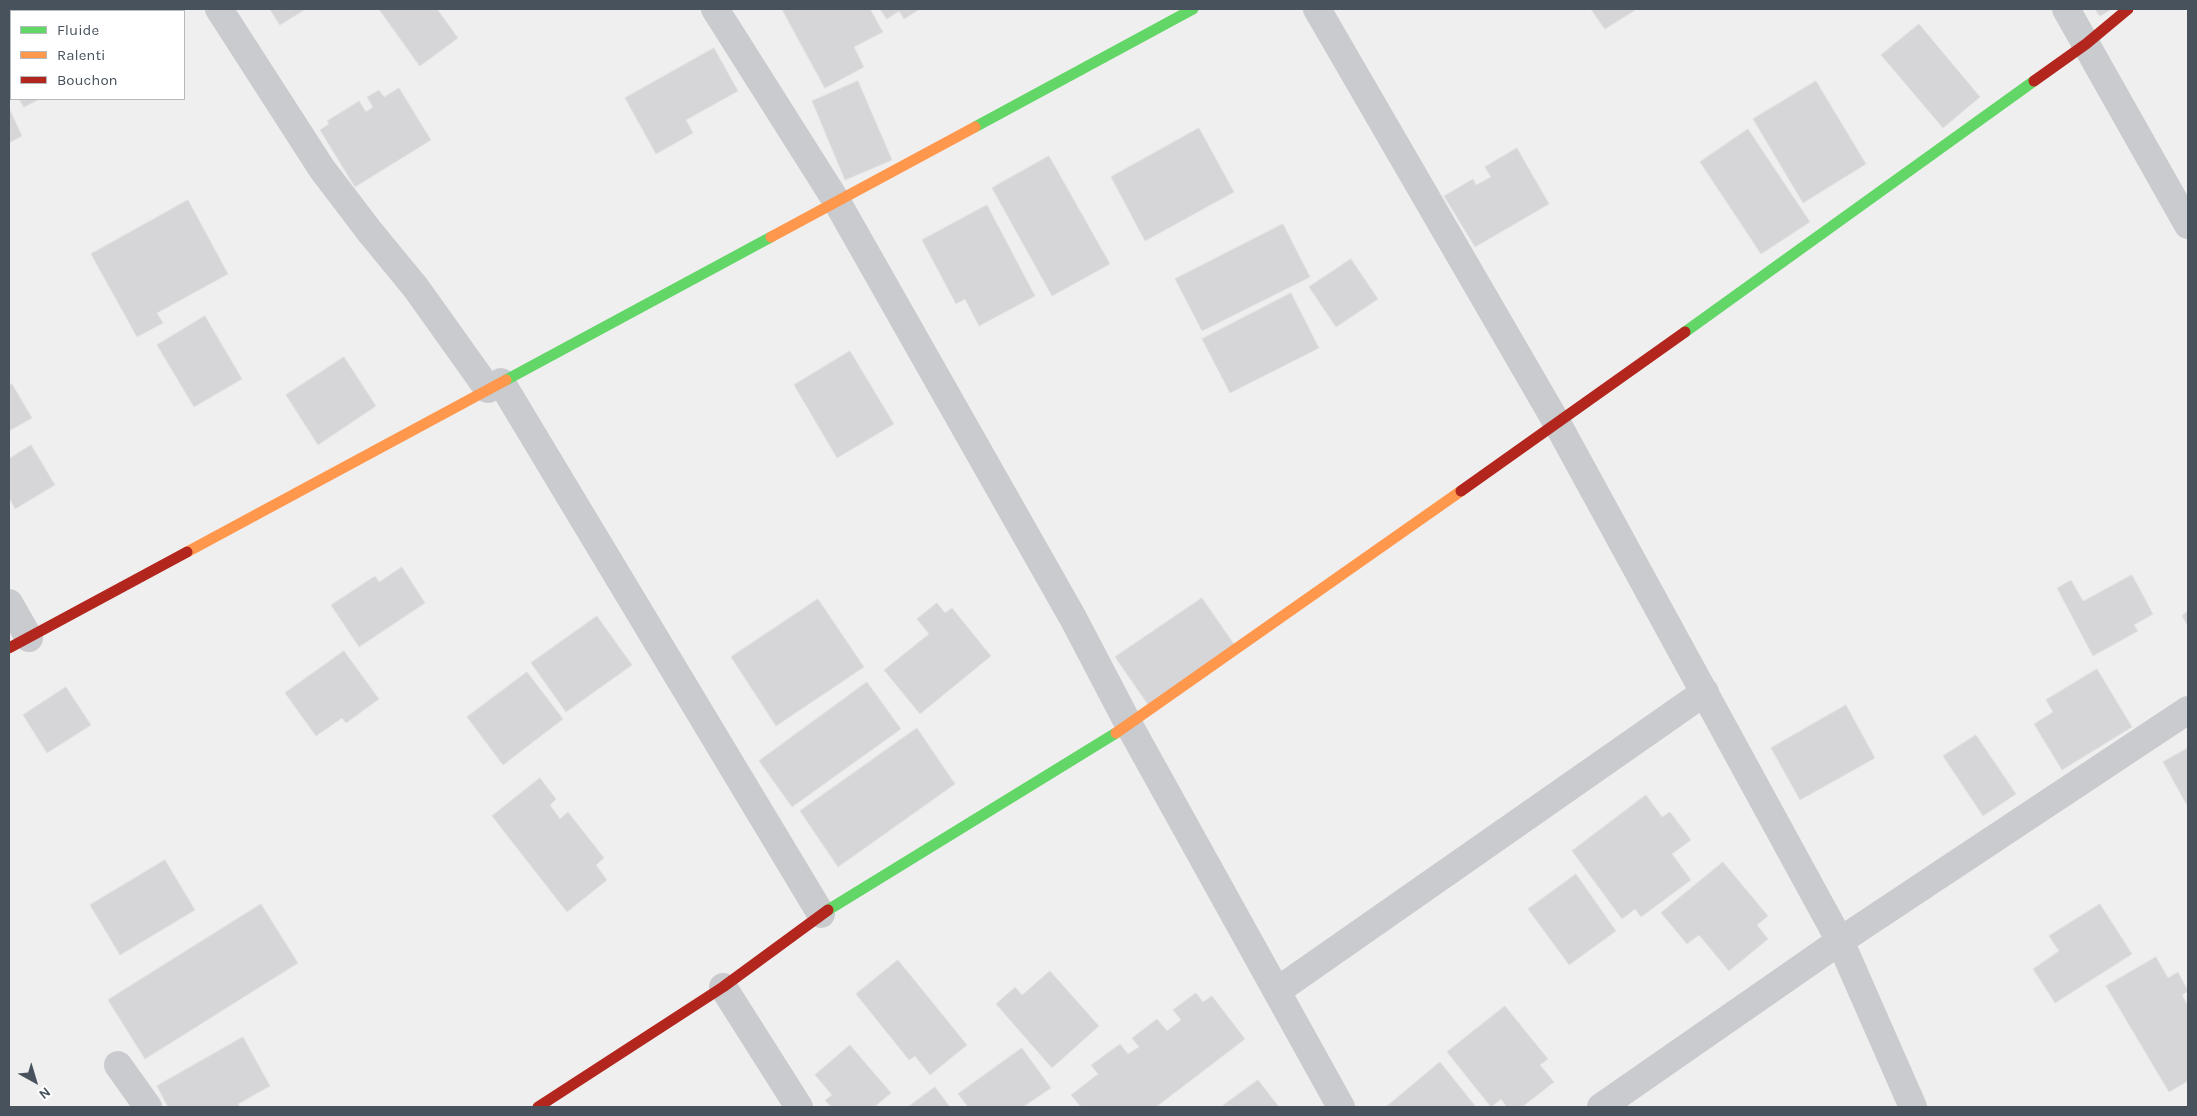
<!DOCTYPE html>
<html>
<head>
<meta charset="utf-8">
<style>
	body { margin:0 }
	#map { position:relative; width:2197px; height:1116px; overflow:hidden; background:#f0efef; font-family:Karla,sans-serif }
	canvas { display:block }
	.frame { position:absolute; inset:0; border:10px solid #47525c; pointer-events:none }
	.legend { position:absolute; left:10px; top:10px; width:175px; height:90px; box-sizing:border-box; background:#fff; border:1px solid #b5babe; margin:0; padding:6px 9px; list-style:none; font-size:15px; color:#47525c }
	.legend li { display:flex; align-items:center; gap:10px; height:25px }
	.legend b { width:25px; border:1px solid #b5babe }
	.north { position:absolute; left:10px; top:1056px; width:50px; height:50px; -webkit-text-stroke:4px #fff; paint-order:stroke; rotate:141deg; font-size:14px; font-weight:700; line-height:20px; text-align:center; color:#47525c }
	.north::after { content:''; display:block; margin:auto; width:18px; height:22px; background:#47525c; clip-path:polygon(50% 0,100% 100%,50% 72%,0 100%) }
</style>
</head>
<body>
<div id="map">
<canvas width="2197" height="1116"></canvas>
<div class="frame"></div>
<ul class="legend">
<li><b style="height:6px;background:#63d668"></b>Fluide</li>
<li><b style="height:6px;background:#ff974d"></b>Ralenti</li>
<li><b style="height:6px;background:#b3261e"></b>Bouchon</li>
</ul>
<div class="north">N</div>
</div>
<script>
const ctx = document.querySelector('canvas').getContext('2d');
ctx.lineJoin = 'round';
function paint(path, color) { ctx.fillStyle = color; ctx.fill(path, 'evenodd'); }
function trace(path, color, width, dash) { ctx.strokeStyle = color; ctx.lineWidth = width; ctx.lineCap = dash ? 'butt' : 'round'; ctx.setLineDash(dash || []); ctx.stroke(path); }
const building = new Path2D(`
	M62,9H178L180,11H57Z
	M270,9H306L280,25Z
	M379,9H437L458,38L420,66Z
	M782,9H870L883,32L854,47L864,67L825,88Z
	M880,9H920L904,19L899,11L887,19Z
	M1591,9H1637L1605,29Z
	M2095,9H2112L2100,16Z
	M1919,24L1980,97L1943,128L1881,55Z
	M11,36V83L9,79V37Z
	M714,48L738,91L686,120L693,133L656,154L625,98Z
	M858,81L892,160L845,180L812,101Z
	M1816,81L1866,164L1803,203L1753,119Z
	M399,88L431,140L355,187L320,130L329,124L327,121L359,101L366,112L373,107L367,97L379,90L384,97Z
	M19,99H40L24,107Z
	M9,108L22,136L9,143Z
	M1199,128L1234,192L1145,241L1111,177Z
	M1748,129L1810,222L1761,254L1700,162Z
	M1517,148L1549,204L1475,247L1444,196L1473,179L1476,185L1491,177L1485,167Z
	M1049,156L1110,264L1052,296L992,188Z
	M188,200L228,274L157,313L163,323L137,337L91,254Z
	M987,205L1035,296L979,326L965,299L956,304L922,240Z
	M1283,224L1310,277L1202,331L1175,279Z
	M1351,259L1378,299L1336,327L1309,287Z
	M1291,293L1319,348L1230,393L1202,339Z
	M205,316L242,379L194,407L157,345Z
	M850,351L894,424L837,458L794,385Z
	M344,357L376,406L318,445L286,395Z
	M12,384L32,418L9,431V386Z
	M31,445L55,485L15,509L9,497V459Z
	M402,567L425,603L359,647L331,605L375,576L379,582Z
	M2132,575L2153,614L2134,625L2138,631L2093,656L2057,588L2071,580L2083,601Z
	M1202,598L1236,647L1149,706L1115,657Z
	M818,599L864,667L776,726L731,657Z
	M937,603L945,613L952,608L991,656L920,714L884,670L929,634L917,619Z
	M2188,611V626L2182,616Z
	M597,616L632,665L566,712L531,663Z
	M344,651L379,699L346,723L342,718L316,736L285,693Z
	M2097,669L2132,727L2062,770L2034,724L2053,712L2046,700Z
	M527,672L563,719L503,765L467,717Z
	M867,682L901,729L792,807L759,761Z
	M66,687L91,725L47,753L23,715Z
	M1846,705L1875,758L1800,800L1771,748Z
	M917,728L955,784L838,867L800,811Z
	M1976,735L2016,794L1983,816L1943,756Z
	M2188,748V807L2163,762Z
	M540,778L556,799L550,805L560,819L568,812L604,858L596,865L607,880L567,912L492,816Z
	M1646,795L1662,817L1670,812L1691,840L1672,854L1691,880L1641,917L1635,909L1622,919L1572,851Z
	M165,860L195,910L120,955L90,905Z
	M1723,862L1768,916L1757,925L1768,939L1729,971L1699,935L1687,944L1661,913Z
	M1576,874L1616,931L1569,965L1528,909Z
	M261,904L298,963L145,1059L108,1000Z
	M2100,904L2132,954L2055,1003L2033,969L2059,951L2049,936Z
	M2156,957L2168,978L2178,972L2188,991L2182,995L2188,1006V1081L2169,1092L2106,986Z
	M898,960L967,1045L930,1075L915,1056L909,1060L856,994Z
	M1050,971L1099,1026L1052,1068L996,1004L1015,987L1022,995Z
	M1196,993L1203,1002L1212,996L1245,1039L1156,1107H1081L1071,1095L1098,1074L1091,1065L1120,1044L1128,1054L1139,1047L1132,1038L1157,1019L1167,1031L1181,1020L1173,1010Z
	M1505,1006L1548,1059L1540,1065L1554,1082L1522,1107H1507L1501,1099L1491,1107L1447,1052Z
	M243,1037L270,1086L238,1104L240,1107H168L157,1086Z
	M850,1045L891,1093L874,1107H831L825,1100L832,1095L815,1075Z
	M1022,1048L1051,1088L1023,1107H968L958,1094Z
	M1440,1062L1476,1107H1386Z
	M1258,1080L1279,1107H1221Z
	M935,1087L950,1107H908Z`);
const street = new Path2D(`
	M219,9L322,169L370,232L416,288L488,389
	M715,9L837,202L1073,618L1129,725L1341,1107
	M1317,9L1557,423L1840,941L1913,1107
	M2066,9L2188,225
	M501,382L821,914
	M9,603L29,638
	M723,987L799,1107
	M1277,991L1705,692
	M118,1065L148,1107
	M1601,1107L1840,941L2188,710`);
const fast = new Path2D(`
	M975,127L1193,9
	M1685,332L2034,81
	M506,380L771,237
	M828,910L1116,733`);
const slow = new Path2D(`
	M771,237L975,127
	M187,552L506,380
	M1116,733L1461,491`);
const jam = new Path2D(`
	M2034,81L2086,44L2128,9
	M1461,491L1685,332
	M9,648L187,552
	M538,1107L723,987L828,910`);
paint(building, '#d6d6d8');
trace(building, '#e1e1e2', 1);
trace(street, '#c9cbce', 28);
trace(fast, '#63d668', 11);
trace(slow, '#ff974d', 11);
trace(jam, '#b3261e', 11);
</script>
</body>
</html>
